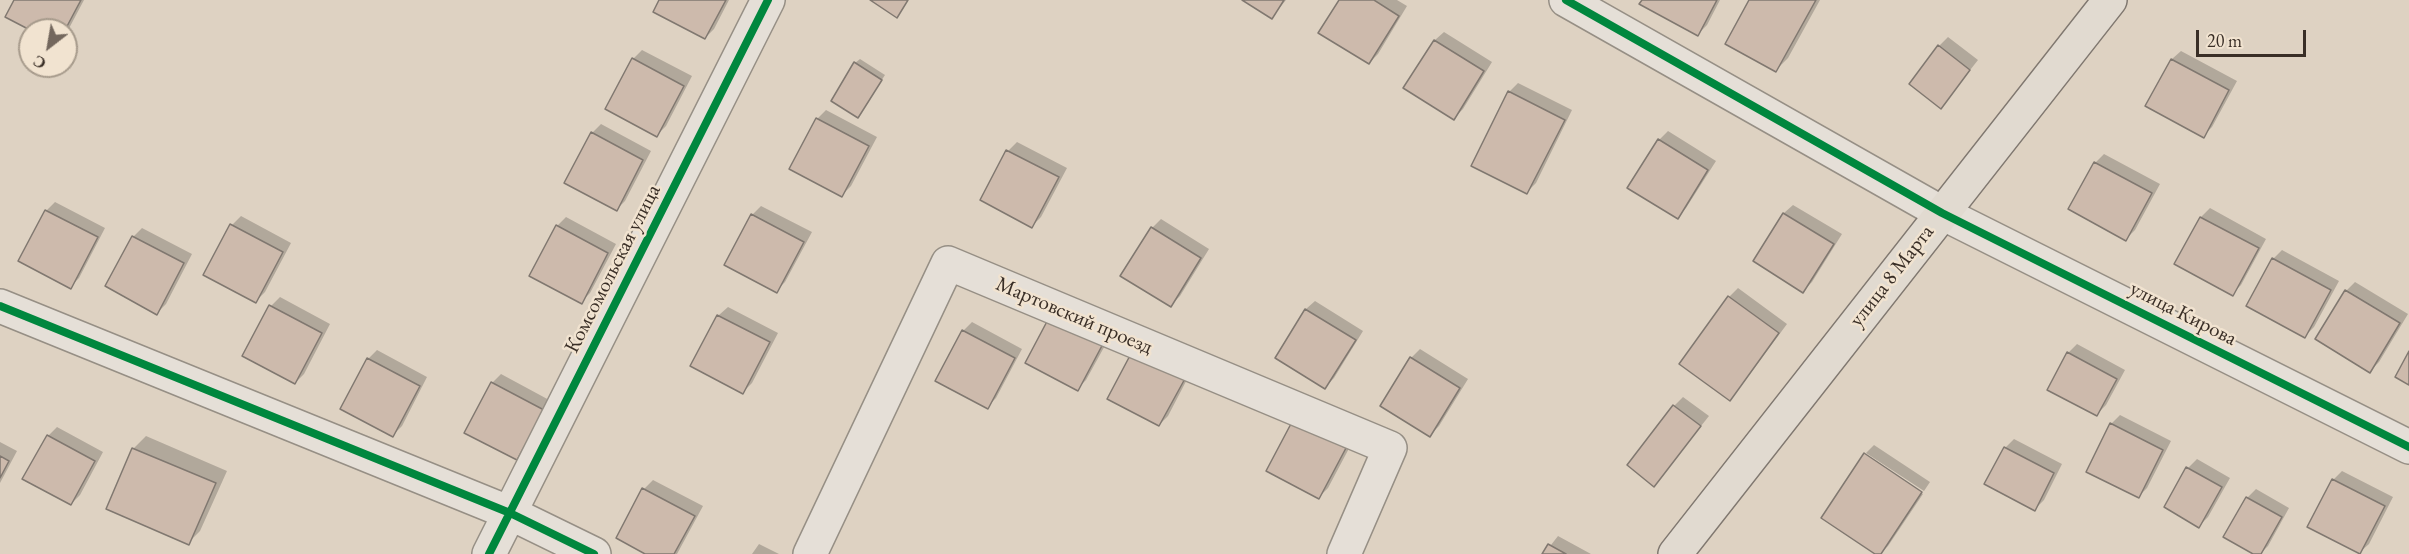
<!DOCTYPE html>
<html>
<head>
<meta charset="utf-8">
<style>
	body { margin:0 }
	#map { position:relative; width:2409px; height:554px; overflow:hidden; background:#ded2c2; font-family:"EB Garamond",serif }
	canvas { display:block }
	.north { position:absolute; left:18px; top:18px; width:60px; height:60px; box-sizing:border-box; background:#f1e3d0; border:2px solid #a79b8c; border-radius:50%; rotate:211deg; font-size:16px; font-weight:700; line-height:24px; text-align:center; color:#392e26 }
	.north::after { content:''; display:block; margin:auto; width:21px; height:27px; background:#73675d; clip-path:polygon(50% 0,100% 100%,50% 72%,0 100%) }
	.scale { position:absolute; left:2196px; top:30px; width:110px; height:27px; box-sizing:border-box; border:3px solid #392e26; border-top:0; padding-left:8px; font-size:18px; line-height:21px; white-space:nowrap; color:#392e26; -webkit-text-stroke:4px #f1e3d0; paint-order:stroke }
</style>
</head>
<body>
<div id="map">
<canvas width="2409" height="554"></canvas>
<div class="north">С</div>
<div class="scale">20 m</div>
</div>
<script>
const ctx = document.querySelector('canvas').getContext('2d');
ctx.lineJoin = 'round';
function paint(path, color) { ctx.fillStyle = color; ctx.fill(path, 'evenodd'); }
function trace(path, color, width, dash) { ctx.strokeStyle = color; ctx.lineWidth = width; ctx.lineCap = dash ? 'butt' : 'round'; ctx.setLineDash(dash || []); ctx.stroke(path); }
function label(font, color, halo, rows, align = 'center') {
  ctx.font = font + ' "EB Garamond",serif'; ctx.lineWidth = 5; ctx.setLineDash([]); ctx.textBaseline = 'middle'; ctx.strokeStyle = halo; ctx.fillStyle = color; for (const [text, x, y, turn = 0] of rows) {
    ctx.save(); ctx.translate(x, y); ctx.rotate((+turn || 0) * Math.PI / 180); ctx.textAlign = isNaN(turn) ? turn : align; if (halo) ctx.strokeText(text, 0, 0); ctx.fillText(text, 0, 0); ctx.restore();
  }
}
const shadow = new Path2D(`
	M16,0H84L66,34V30H33Z
	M661,0H729L714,29L705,38Z
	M1245,0H1286L1272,17Z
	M1341,0H1397L1407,6L1378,54L1369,63Z
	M1643,0H1720L1707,25L1698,34Z
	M1751,0H1820L1788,58L1776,70Z
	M1444,32L1492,62L1463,109L1454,118L1405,88L1435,40Z
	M1948,37L1978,60L1941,107L1939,46Z
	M642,50L692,76L666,126L657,135L633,59Z
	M2181,51L2237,81L2212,127L2203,136L2172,59Z
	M860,59L885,75L858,116L855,63Z
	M1518,83L1572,110L1536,183L1527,192L1509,92Z
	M826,110L877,137L851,186L842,195L817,119Z
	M601,124L651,151L625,201L616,210L592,133Z
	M1668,131L1716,161L1686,208L1677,217L1659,140Z
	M1017,142L1067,168L1041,217L1032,226L982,200L1008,151Z
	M2104,154L2160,184L2135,230L2126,239L2095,163Z
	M55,202L105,228L79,278L70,287L46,211Z
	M1793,205L1842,234L1812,282L1803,291L1755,261L1784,213Z
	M761,206L812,232L785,282L776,291L752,215Z
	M2210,208L2266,239L2241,285L2232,294L2176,263L2201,217Z
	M241,216L291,243L265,292L256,301L205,274L232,225Z
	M566,217L616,244L590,293L581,302L557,226Z
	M1161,219L1209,249L1180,296L1171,305L1152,228Z
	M142,228L192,254L166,304L157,313L133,237Z
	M2282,250L2339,281L2314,327L2305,336L2273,259Z
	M2355,282L2408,314L2379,362L2370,371L2346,291Z
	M1738,288L1787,324L1738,390L1729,399V297Z
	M280,297L330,324L304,374L295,383L271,306Z
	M1315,301L1363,331L1334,378L1325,387L1277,357L1306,309Z
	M728,307L778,333L752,383L743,392L692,365L719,315Z
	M972,322L1022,349L996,398L987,407L963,331Z
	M1113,331L1086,380L1077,389L1027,362Z
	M2077,344L2125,370L2106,405L2097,414L2068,353Z
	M1420,349L1468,379L1439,426L1430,435L1382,405L1411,358Z
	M377,350L427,377L402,426L393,435L368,359Z
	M1194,366L1168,416L1159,425L1109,398Z
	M501,374L551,401L525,450L516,459L492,383Z
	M1683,397L1709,416L1654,485L1674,406Z
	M2120,415L2171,441L2147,488L2138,497L2111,424Z
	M57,427L103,452L80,495L71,504L48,436Z
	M146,436L227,471L200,531L188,543L108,508L134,448Z
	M1354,439L1328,488L1319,497L1268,470Z
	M2014,439L2062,464L2044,500L2035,509L1986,484L2005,448Z
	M0,442L17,451L0,483Z
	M1874,445L1930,482L1924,491L1866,453Z
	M1865,455L1923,494L1888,546L1880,554H1878Z
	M2197,459L2230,478L2208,517L2199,526L2166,507L2188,468Z
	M2342,471L2393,497L2369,544L2360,552L2333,480Z
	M653,480L703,506L677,554H648L618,538L644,489Z
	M2256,489L2289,508L2268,546L2260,554H2256L2247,498Z
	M1558,536L1591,554H1544Z
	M759,544L779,554H752Z`);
const building = new Path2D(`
	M14,0H81L65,30H30L5,17Z
	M659,0H726L705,39L653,12Z
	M870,0H908L897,18Z
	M1242,0H1284L1272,19Z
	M1339,0H1374L1399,16L1369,64L1318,33Z
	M1642,0H1717L1698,36L1639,4Z
	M1749,0H1816L1776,72L1725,44Z
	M1434,40L1484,71L1454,120L1403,88Z
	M1938,45L1970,70L1941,109L1909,84Z
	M632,58L684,86L657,137L605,109Z
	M2171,59L2229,90L2204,138L2145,106Z
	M854,62L882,80L858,118L831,101Z
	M1508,91L1565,120L1527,194L1471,166Z
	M816,118L869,146L842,197L789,169Z
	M591,132L643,160L617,211L564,183Z
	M1658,139L1708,170L1678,219L1627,188Z
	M1006,150L1059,177L1032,228L980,200Z
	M2094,162L2152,193L2126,241L2068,209Z
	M45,210L98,237L71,289L18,261Z
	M1783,213L1834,244L1803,293L1753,261Z
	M751,214L804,242L777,293L724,265Z
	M2200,217L2259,248L2233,296L2174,264Z
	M230,224L283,252L256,303L203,275Z
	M556,225L608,253L582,304L529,276Z
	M1151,227L1201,258L1171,307L1120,276Z
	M132,236L184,263L157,315L105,286Z
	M2272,258L2331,290L2305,338L2246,306Z
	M2345,290L2400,323L2370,373L2315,339Z
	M1728,296L1779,333L1730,401L1679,364Z
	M269,305L322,333L295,384L242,356Z
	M1305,309L1356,340L1325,389L1275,358Z
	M1052,312L1105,340L1078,391L1025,363Z
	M717,315L770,342L743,394L690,366Z
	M962,330L1015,358L988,409L935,381Z
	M1134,348L1187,375L1159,426L1107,399Z
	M2409,351V385L2395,377Z
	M2067,352L2117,379L2097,416L2047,390Z
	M1410,357L1460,388L1430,437L1380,406Z
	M367,358L420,386L393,437L340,409Z
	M491,382L544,410L517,460L464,433Z
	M1673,405L1701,426L1654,487L1627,465Z
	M1293,420L1346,448L1319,499L1266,471Z
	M2110,423L2163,450L2139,498L2086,472Z
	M47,435L95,461L71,505L22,479Z
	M2004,447L2054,473L2035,511L1984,484Z
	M132,448L216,483L189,545L106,509Z
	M1864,453L1922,492L1881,554H1875L1821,518Z
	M0,456L9,461L0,478Z
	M2186,467L2222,487L2199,528L2164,507Z
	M2332,479L2385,506L2360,554L2307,527Z
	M642,488L695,516L674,554H645L616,538Z
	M2246,497L2282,517L2261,554H2253L2223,537Z
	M1548,544L1566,554H1542Z`);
const minor = new Path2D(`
	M1566,0L1942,213L2409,447
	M0,306L510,513L594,554
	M489,554L768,0
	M810,554L948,263L1390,448L1344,554`);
const major = new Path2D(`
	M1675,554L2110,0`);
const cycleway = new Path2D(`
	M1566,0L1942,213L2409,447
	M0,306L510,513L594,554
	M489,554L768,0`);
const streetNames = [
	["Комсомольская улица",613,269,-63],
	["улица 8 Марта",1892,276,-52],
	["улица Кирова",2183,314,27],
	["Мартовский проезд",1074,316,23]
];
paint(shadow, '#0003');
paint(building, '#cdbaac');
trace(building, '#807870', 1.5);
trace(minor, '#968f85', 36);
trace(major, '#807870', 36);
trace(minor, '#e5dfd7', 33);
trace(major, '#e1dad0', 33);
trace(cycleway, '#00873e', 8);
label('21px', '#392e26', '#f1e3d0', streetNames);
</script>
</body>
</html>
